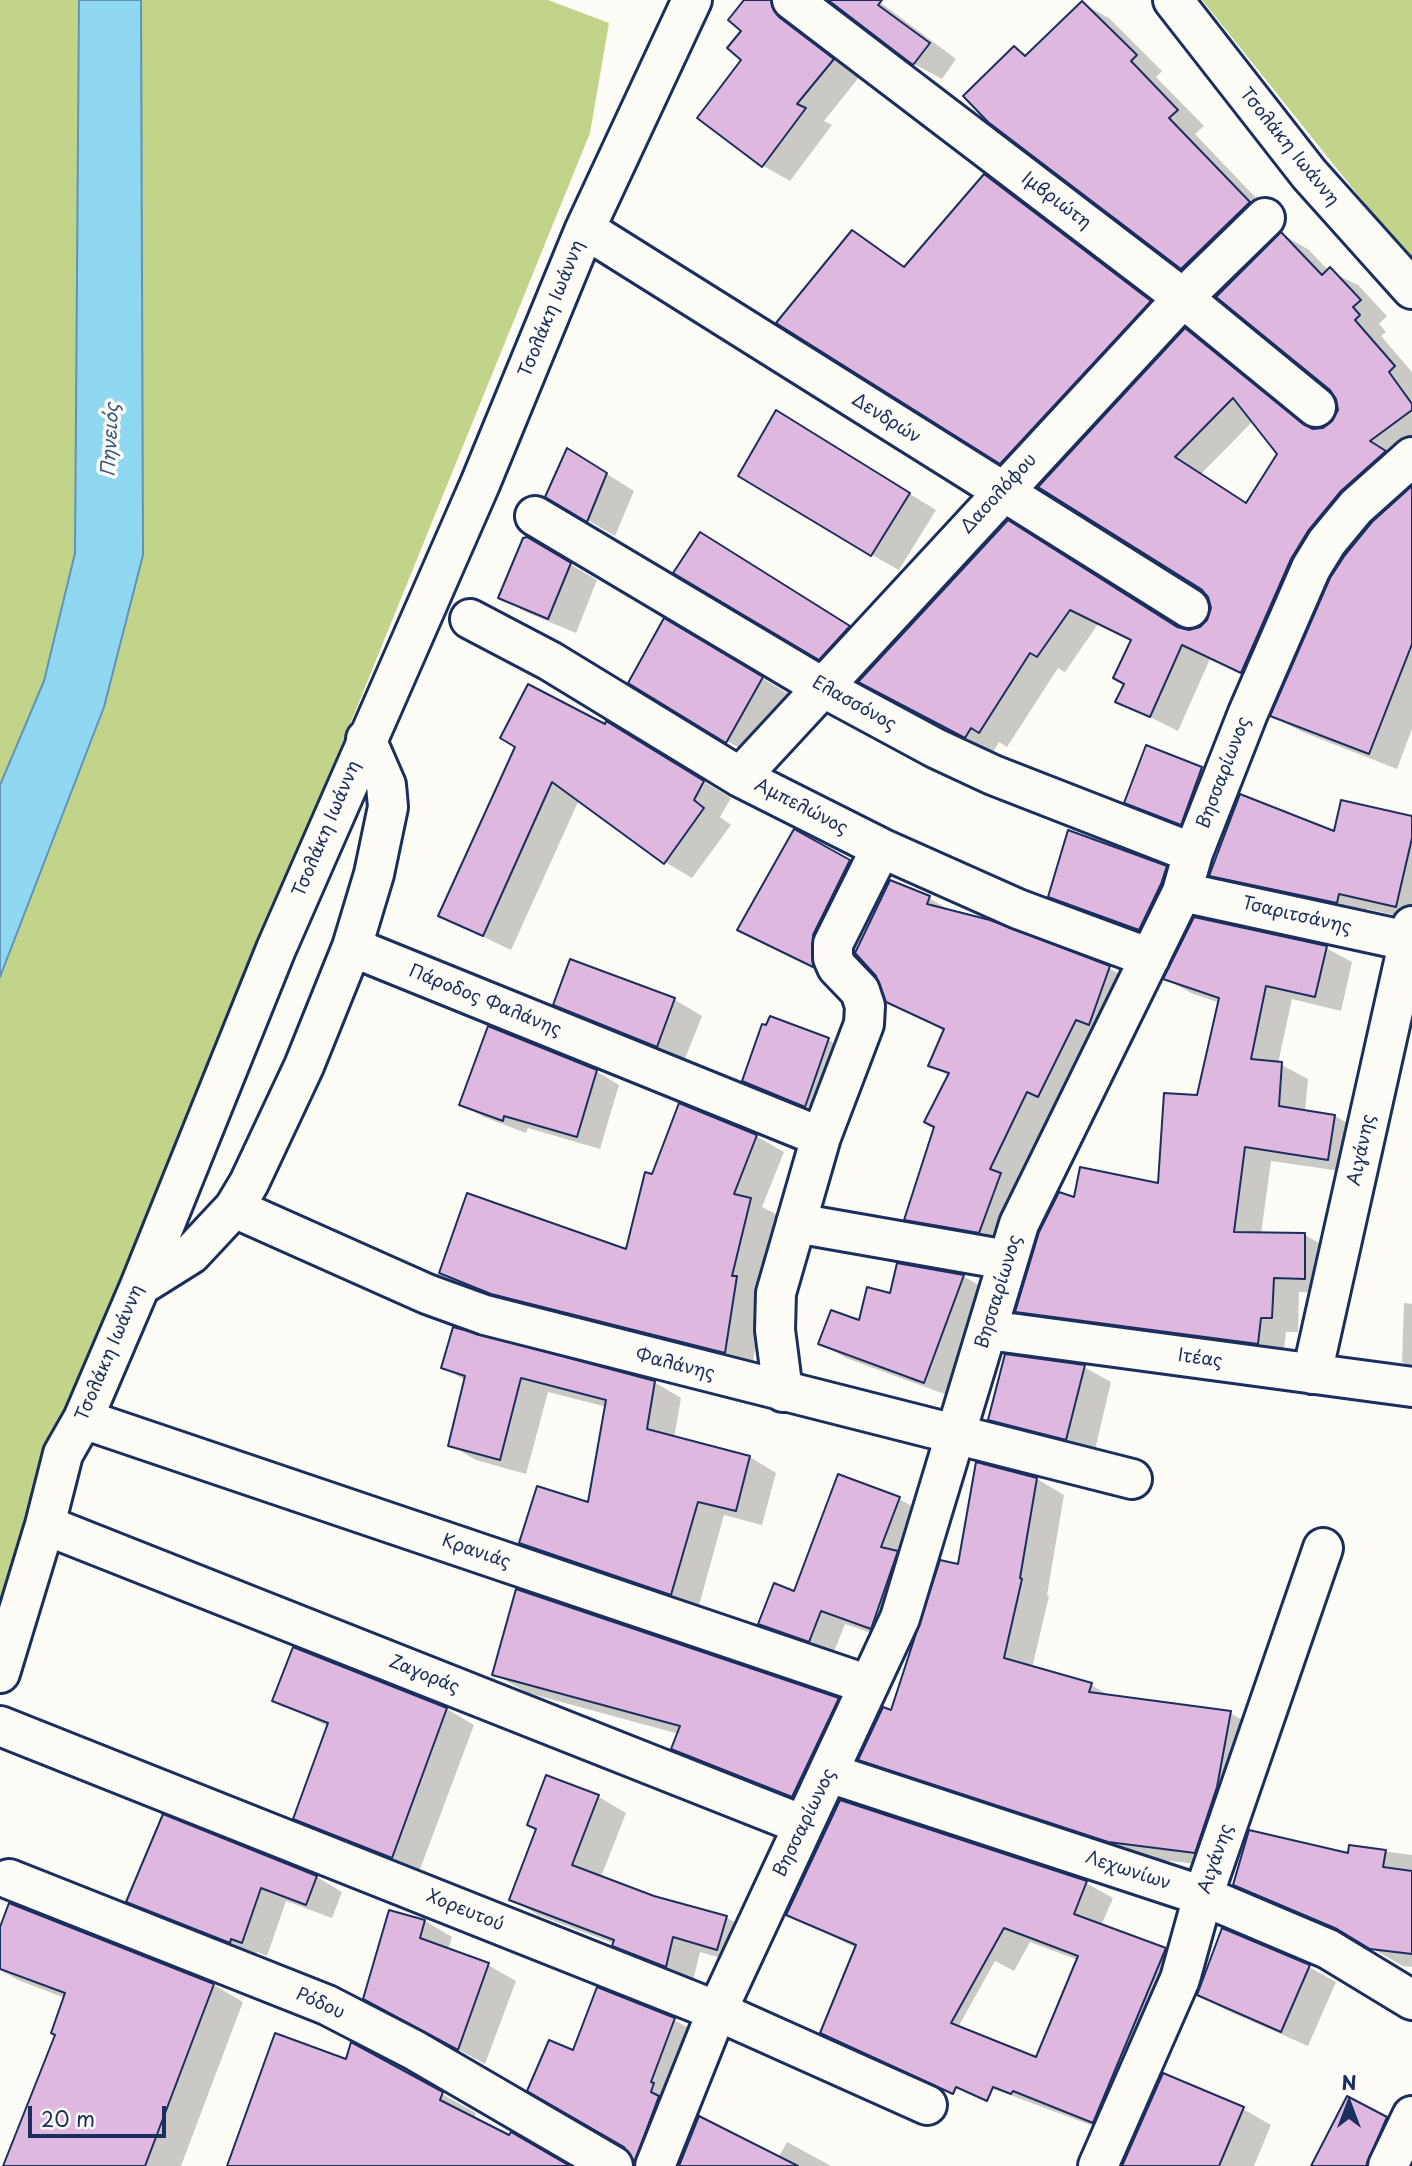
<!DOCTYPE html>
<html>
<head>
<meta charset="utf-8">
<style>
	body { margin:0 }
	#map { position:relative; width:1412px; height:2166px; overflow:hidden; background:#fdfcf7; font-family:"Playpen Sans",sans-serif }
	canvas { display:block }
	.north { position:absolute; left:1314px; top:2068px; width:70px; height:70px; -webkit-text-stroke:5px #fdfcf7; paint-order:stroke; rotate:0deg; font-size:19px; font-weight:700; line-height:28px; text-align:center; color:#1b2f5e }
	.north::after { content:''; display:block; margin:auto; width:24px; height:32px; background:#1b2f5e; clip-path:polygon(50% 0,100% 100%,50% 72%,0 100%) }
	.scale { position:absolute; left:28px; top:2106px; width:138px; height:32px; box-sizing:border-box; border:4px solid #1b2f5e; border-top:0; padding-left:9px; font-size:21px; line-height:24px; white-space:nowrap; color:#1b2f5e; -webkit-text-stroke:5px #fdfcf7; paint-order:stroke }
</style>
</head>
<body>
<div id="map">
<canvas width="1412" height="2166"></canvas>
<div class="north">N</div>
<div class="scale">20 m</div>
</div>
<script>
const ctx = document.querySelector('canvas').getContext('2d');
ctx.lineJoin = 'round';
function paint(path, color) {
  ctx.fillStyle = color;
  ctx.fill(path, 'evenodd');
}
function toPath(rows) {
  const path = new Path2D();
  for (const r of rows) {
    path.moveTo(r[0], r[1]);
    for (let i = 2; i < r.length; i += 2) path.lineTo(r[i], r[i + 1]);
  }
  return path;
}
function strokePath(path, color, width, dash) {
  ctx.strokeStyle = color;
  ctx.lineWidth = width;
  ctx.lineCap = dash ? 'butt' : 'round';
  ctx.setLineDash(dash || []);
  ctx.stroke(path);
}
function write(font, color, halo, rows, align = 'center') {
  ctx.font = font + ' "Playpen Sans",sans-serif';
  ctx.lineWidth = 7;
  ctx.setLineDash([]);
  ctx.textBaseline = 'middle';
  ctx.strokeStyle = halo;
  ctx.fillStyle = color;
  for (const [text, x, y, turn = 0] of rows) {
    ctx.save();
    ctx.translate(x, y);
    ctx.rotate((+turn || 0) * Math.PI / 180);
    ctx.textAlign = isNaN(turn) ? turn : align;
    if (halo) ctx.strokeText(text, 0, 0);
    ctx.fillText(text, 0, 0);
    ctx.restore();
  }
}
const green = toPath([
	[0,0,79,0,75,553,44,681,0,785],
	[141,0,548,0,609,23,590,133,277,904,78,1380,48,1468,0,1639,0,977,104,707,143,555],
	[1202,0,1412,0,1412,259,1386,230]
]);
const water = toPath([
	[79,0,141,0,143,555,104,707,0,977,0,785,44,681,75,553,79,0]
]);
const shadow = toPath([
	[746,0,805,0,799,27,860,76,824,121,832,125,790,181,762,165,744,60],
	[831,0,877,0,956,59,942,79,914,64],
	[1082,3,1109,18,1162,71,1156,77,1204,126,1195,134,1275,218,1209,283,1182,268,1014,48,1028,56],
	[985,176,1015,194,1180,319,1031,480,1001,462,853,233,906,267],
	[1282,234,1309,250,1329,271,1358,285,1387,316,1379,324,1386,332,1381,336,1412,372,1412,468,1337,544,1269,687,1210,659,1178,731,1118,701,1126,683,1132,641,1098,624,1065,672,1058,668,1007,747,999,742,993,752,888,697,1035,538,1181,630,1199,629,1209,620,1213,608,1210,598,1202,588,1040,487,1185,330,1213,346,1316,430,1324,429,1335,421,1339,410,1338,399],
	[1253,421,1279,453,1248,504,1201,474],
	[803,428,936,510,899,570,872,555],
	[594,466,634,491,615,536,547,496],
	[1412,486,1412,729,1397,769,1300,731,1273,716],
	[527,539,597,580,576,633,528,613,501,597],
	[728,550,876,643,847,674,820,658],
	[705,644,802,702,767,764,727,741],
	[634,739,731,798,720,817,731,825,692,878,665,862,579,800,511,950,440,916,517,746],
	[1201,768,1229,784,1208,839,1153,818,1126,802],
	[1412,818,1412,919,1367,909,1365,918,1239,890,1212,875,1336,833],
	[795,831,877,877,840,981,739,930],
	[1166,868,1193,884,1167,945,1078,912,1051,896],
	[890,882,929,898,956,914,1109,968,1136,984,1066,1111,1055,1106,1017,1184,1028,1190,1007,1247,934,1235,906,1219,949,1076,930,1065,945,1031,888,1001],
	[1326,948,1352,962,1341,1011,1292,999,1278,1063,1308,1079,1305,1112,1335,1116,1361,1131,1354,1173,1271,1161,1261,1234,1305,1235,1331,1250,1331,1293,1299,1292,1298,1332,1286,1332,1283,1358,1043,1326,1017,1311,1075,1199,1159,1185,1199,1097,1220,1003,1191,993,1166,979],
	[571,961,675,1000,702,1016,684,1061,582,1020,555,1004],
	[771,1018,829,1040,856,1056,833,1121,771,1096,744,1080],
	[770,1091,814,1109,812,1112,770,1095],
	[596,1071,619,1085,600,1149,528,1128,526,1133,484,1117,461,1104],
	[756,1136,784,1152,762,1207,778,1215,759,1291,764,1294,752,1368,521,1309,468,1288,441,1272,627,1251,653,1176],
	[963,1276,989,1291,950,1396,846,1358,820,1343,860,1323,891,1295],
	[1404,1303,1412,1304,1412,1368,1402,1362],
	[443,1367,654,1382,681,1398,674,1438,750,1457,776,1473,762,1525,724,1515,698,1609,547,1558,521,1543,590,1504,607,1407,548,1392,526,1474,476,1460,450,1445,466,1381],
	[1084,1367,1111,1382,1094,1454,1017,1435,990,1419],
	[1037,1479,1064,1495,1047,1595,1049,1596,1032,1668,1091,1685,1112,1697,1230,1713,1258,1729,1222,1867,1137,1857,888,1775,860,1759,892,1712,960,1566],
	[899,1499,923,1512,895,1641,845,1624,833,1654,784,1637,760,1623],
	[294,1649,447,1709,474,1725,419,1872,323,1834,295,1818,329,1727,274,1700],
	[494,1674,838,1699,872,1719,827,1815,707,1768,673,1748,679,1734,528,1693],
	[547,1778,599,1797,626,1813,601,1877,654,1898,727,1918,754,1933,745,1965,700,1952,693,1981,642,1961,615,1944,538,1915,511,1899,538,1830],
	[841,1802,1086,1883,1113,1898,1101,1926,1165,1950,1191,1965,1120,2136,994,2089,968,2074,1037,2060,1078,1960,1030,1942,1014,1971,995,1961,927,2083,823,2033,856,1948,788,1914],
	[1351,1847,1412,1855,1412,1967,1403,1966,1366,1945,1266,1902,1235,1884,1349,1855],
	[317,1877,342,1892,332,1918,286,1901,267,1956,257,1952,255,1956,154,1916,128,1901],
	[10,1905,214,1985,243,2002,181,2166,4,2166,57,2035,65,1998,18,1980,0,1970,0,1932],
	[425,1921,452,1937,448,1950,488,1965,516,1981,485,2064,393,2014],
	[1309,1967,1336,1982,1308,2046,1226,2010,1199,1995],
	[598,1989,674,2020,702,2035,644,2166,635,2161,625,2146,574,2052],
	[1164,2075,1243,2109,1271,2125,1254,2166,1122,2166],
	[442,2094,476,2113,474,2119,569,2166,339,2166],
	[1347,2098,1412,2133,1399,2166,1313,2166],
	[700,2118,778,2158,787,2142,831,2166,678,2166]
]);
const building = toPath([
	[744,0,771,0,779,17,834,59,797,104,806,108,762,167,697,118,741,60,727,48,741,31,728,20,744,0],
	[828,0,882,0,878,5,930,43,913,65,828,0],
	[1082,1,1137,55,1131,61,1178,110,1169,118,1250,202,1181,269,988,122,963,96,1014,46,1025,56,1082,1],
	[984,174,1151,301,1000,464,776,323,852,230,904,267,984,174],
	[1281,232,1322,275,1330,267,1361,300,1353,307,1360,315,1355,320,1395,366,1389,372,1412,404,1412,410,1370,441,1386,451,1341,491,1308,531,1291,559,1241,673,1182,645,1150,717,1115,702,1124,684,1113,678,1131,640,1070,610,1037,657,1030,653,979,733,971,728,965,738,858,682,1008,520,1177,627,1189,630,1200,627,1207,620,1211,608,1208,597,1201,589,1038,487,1185,328,1303,424,1313,429,1323,428,1332,421,1338,410,1336,399,1330,390,1216,297,1281,232],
	[1233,398,1277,454,1246,503,1175,457,1233,398],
	[776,410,910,493,871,556,738,476,776,410],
	[567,448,607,473,587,522,545,497,567,448],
	[1412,486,1412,644,1369,754,1270,716,1330,578,1345,555,1372,522,1412,486],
	[700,532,850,626,819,660,673,573,700,532],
	[527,537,571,563,548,619,498,598,523,538,527,537],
	[664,618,763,677,726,743,628,683,664,618],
	[528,684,605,724,606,721,704,781,694,800,704,808,664,864,552,782,483,936,438,916,515,747,500,738,528,684],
	[1146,745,1202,767,1181,825,1124,803,1146,745],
	[1240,794,1334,831,1341,800,1412,816,1412,838,1396,907,1339,894,1337,903,1209,876,1240,794],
	[794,829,850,860,813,935,813,967,737,930,794,829],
	[1068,830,1167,866,1161,884,1139,930,1048,897,1068,830],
	[890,880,930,896,927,904,990,920,1110,966,1089,1025,1076,1020,1038,1097,1027,1092,990,1169,1001,1173,979,1233,904,1220,934,1127,924,1122,949,1073,928,1066,944,1029,886,1002,876,976,855,953,890,880],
	[1194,917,1327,946,1315,997,1266,986,1251,1059,1282,1062,1279,1106,1335,1115,1328,1160,1245,1147,1234,1232,1305,1233,1305,1279,1274,1278,1272,1318,1261,1318,1258,1344,1015,1312,1039,1232,1059,1192,1074,1197,1080,1167,1158,1183,1164,1093,1197,1095,1219,998,1163,979,1194,917],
	[570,959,675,998,657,1047,553,1005,570,959],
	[770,1016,829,1038,805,1107,742,1081,762,1024,766,1025,770,1016],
	[488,1026,597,1070,577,1137,504,1116,503,1121,459,1105,488,1026],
	[679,1103,757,1135,734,1194,751,1198,732,1276,737,1276,725,1353,491,1294,439,1273,467,1193,626,1249,645,1172,652,1174,679,1103],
	[897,1263,964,1275,924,1383,818,1344,831,1310,859,1320,867,1287,890,1293,897,1263],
	[453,1327,655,1381,647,1429,750,1456,736,1511,698,1502,671,1595,519,1543,537,1486,588,1502,606,1400,521,1378,500,1460,448,1446,465,1376,441,1368,453,1327],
	[1005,1354,1085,1365,1066,1440,988,1420,1005,1354],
	[976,1462,1037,1478,1020,1578,1022,1579,1004,1658,1092,1683,1089,1692,1231,1711,1217,1787,1195,1853,1108,1842,858,1760,883,1707,891,1710,940,1560,958,1564,976,1462],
	[838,1474,900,1497,881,1547,898,1551,871,1629,821,1611,809,1642,758,1624,774,1583,794,1591,838,1474],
	[516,1589,839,1698,792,1797,671,1749,680,1726,492,1675,516,1589],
	[293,1647,447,1708,392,1858,293,1819,328,1723,272,1701,293,1647],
	[546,1775,599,1795,572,1865,654,1896,727,1916,717,1950,673,1937,666,1967,612,1946,614,1940,509,1900,536,1829,527,1825,546,1775],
	[840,1800,1087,1881,1074,1914,1166,1948,1093,2123,1013,2091,1011,2094,993,2087,987,2101,956,2087,953,2094,820,2033,856,1945,786,1915,840,1800],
	[1004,1928,1078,1956,1036,2057,951,2023,1004,1928],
	[163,1814,317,1876,306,1905,261,1888,242,1943,231,1939,230,1943,126,1902,163,1814],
	[1249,1830,1348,1853,1349,1845,1386,1850,1383,1867,1412,1871,1412,1954,1370,1949,1337,1929,1233,1885,1249,1830],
	[9,1903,214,1984,145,2166,3,2166,55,2035,51,2033,65,1993,0,1969,0,1927,9,1903],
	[389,1910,425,1920,420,1938,489,1963,458,2050,363,1999,389,1910],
	[1222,1928,1310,1965,1281,2032,1197,1995,1222,1928],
	[597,1987,675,2018,651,2082,654,2083,651,2092,659,2096,634,2163,624,2147,527,2091,549,2040,573,2050,597,1987],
	[275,2033,346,2059,351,2042,443,2092,440,2100,509,2135,511,2132,570,2166,227,2166,275,2033],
	[1163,2073,1244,2107,1219,2166,1122,2166,1163,2073],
	[1347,2096,1387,2117,1366,2166,1311,2166,1347,2096],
	[699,2116,798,2166,679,2166,699,2116]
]);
const minor = toPath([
	[792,0,1183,298,1316,407],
	[1173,0,1309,174,1412,289],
	[585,229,1189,608],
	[535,516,822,687,935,748,993,775,1193,853],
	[470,619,550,661,740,777,881,848,1018,909,1150,958],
	[366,739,386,785,388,807,374,874,352,947,821,1137],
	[740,777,1183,298,1265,218],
	[1182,892,1412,942],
	[234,1208,427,1294,485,1315,1132,1479],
	[796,1223,1007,1260],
	[140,1286,191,1254,234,1208,249,1183,304,1066,352,947],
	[988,1330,1412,1387],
	[1312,1374,1412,926],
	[783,1392,775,1330,776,1293,821,1137,864,1024,865,1006,860,991,837,967,833,958,833,944,881,848],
	[83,1419,869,1685],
	[45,1525,803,1825],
	[0,1673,45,1525,63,1454,83,1419,140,1286,276,949,480,484,585,229,692,0],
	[0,1726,717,2011,927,2105],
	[829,1773,1203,1896,1328,1949,1412,2000],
	[9,1879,327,2005,414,2050,613,2166],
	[655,2166,717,2011,900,1618,1019,1224,1182,892,1193,853,1248,713,1311,568,1327,542,1356,507,1412,457],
	[1098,2166,1180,1979,1203,1896,1323,1548],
	[1388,2166,1412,2116]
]);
const streetNames = [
	["Τσολάκη Ιωάννη",1289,147,51],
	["Ιμβριώτη",1056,201,37],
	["Τσολάκη Ιωάννη",552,309,-68],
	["Δενδρών",886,419,32],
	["Δασολόφου",999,494,-47],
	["Ελασσόνος",854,704,29],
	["Βησσαρίωνος",1224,773,-69],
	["Αμπελώνος",801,807,27],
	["Τσολάκη Ιωάννη",327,829,-67],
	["Τσαριτσάνης",1297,916,13],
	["Πάροδος Φαλάνης",485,1001,22],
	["Αιγάνης",1362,1150,-78],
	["Βησσαρίωνος",999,1292,-73],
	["Τσολάκη Ιωάννη",110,1353,-67],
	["Ιτέας",1200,1359,8],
	["Φαλάνης",675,1365,14],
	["Κρανιάς",476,1552,19],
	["Ζαγοράς",424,1675,22],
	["Βησσαρίωνος",805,1823,-64],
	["Αιγάνης",1216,1859,-71],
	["Λεχωνίων",1128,1871,18],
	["Χορευτού",465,1911,22],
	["Ρόδου",320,2004,24]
];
const waterNames = [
	["Πηνειός",111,440,-87]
];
paint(green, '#c2d489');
paint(water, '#90d8f2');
strokePath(water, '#6194b7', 2);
paint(shadow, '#0003');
paint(building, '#dfb8e0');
strokePath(building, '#1b2f5e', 2);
strokePath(minor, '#1b2f5e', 44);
strokePath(minor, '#fdfcf7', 38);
write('18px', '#1b2f5e', '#fdfcf7', streetNames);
write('italic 19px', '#385983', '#fdfcf7', waterNames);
</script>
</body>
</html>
